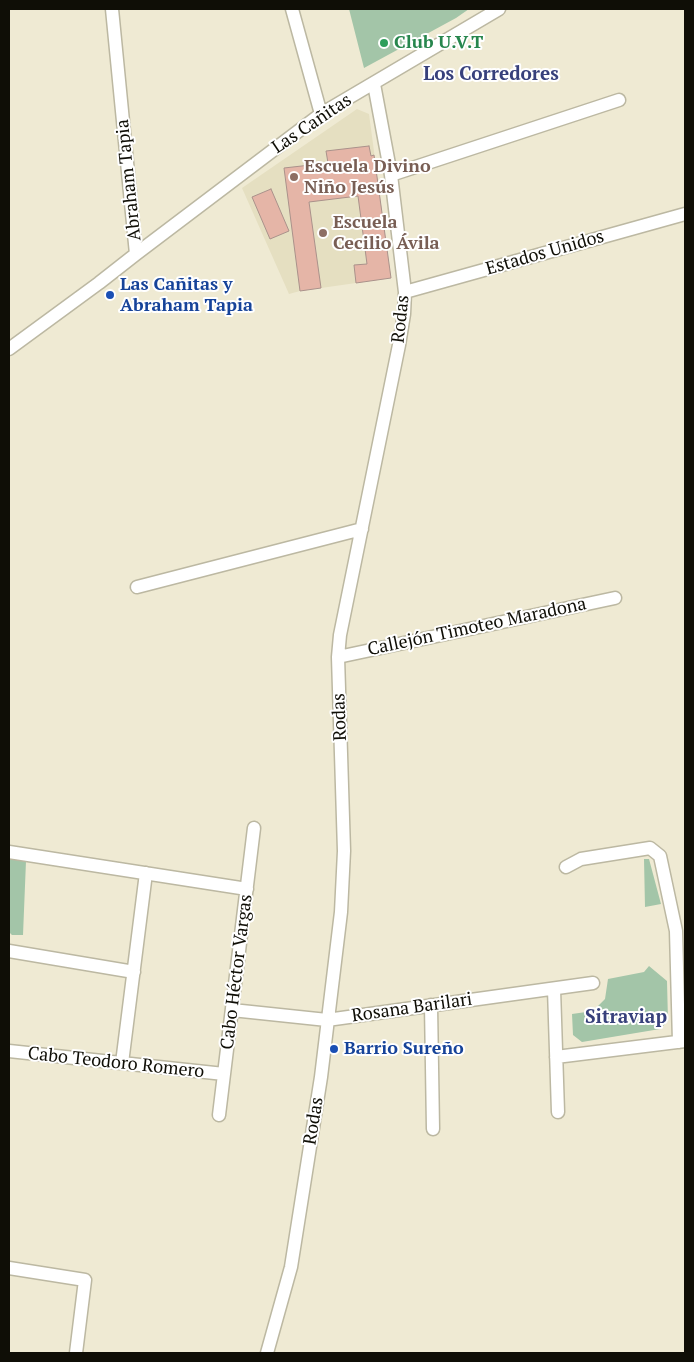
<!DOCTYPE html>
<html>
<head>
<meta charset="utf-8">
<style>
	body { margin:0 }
	#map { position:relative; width:694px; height:1362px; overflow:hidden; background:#efead3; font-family:"PT Serif",serif }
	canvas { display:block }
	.frame { position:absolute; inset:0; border:10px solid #0f0e06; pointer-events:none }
</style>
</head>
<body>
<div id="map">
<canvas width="694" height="1362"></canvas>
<div class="frame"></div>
</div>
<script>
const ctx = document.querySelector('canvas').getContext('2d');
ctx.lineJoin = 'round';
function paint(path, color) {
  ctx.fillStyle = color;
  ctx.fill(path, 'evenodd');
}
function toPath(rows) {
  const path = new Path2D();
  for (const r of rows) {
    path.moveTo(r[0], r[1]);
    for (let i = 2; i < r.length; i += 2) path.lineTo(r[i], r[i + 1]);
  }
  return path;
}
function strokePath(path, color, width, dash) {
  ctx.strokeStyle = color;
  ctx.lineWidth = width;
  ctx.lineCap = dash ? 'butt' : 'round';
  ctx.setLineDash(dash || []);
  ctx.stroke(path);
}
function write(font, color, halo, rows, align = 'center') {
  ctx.font = font + ' "PT Serif",serif';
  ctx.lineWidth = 4;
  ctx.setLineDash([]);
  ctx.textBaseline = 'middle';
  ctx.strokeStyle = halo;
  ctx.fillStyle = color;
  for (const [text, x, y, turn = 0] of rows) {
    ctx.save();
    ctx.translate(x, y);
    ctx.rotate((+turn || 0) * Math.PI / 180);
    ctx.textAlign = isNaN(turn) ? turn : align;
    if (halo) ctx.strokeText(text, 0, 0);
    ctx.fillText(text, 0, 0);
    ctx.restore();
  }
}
const built = toPath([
	[357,109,369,114,391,278,300,291,289,294,242,188]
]);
const green = toPath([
	[349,9,469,9,456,18,364,68],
	[9,859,26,861,23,935,12,935,9,932],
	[649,859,661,904,645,907,644,859],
	[649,966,667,981,668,1021,660,1029,582,1042,573,1035,572,1014,593,1011,605,999,608,979,644,972]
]);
const building = toPath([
	[369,146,371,156,374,155,391,278,356,283,354,265,367,264,358,196,309,202,321,288,300,291,284,168,328,163,326,151,369,146],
	[271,189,289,231,270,239,252,197,271,189]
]);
const minor = toPath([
	[112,9,136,254],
	[292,9,321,114],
	[391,175,619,100],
	[405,292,685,214],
	[9,349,99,283,136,254,321,114,499,9],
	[137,587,362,529],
	[338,657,615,598],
	[9,852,247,889],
	[566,867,581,859,650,848,660,856,676,931,679,1042],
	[9,951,134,972],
	[554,989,558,1112],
	[431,1005,433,1129],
	[232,1010,327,1020,593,983],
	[9,1051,224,1074],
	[556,1057,685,1041],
	[122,1063,146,873],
	[219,1115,254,828],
	[9,1268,85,1280,76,1353],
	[267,1353,291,1267,321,1077,341,912,344,851,338,657,340,635,399,345,404,314,405,292,391,175,374,84]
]);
const markers = [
	[384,43,5,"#2e9e5b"],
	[294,177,5,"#8d6e63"],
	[323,233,5,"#8d6e63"],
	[110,295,5,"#1a4fb4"],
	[334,1049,5,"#1a4fb4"]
];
const leisureNames = [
	["Club U.V.T",394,43]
];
const streetNames = [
	["Las Cañitas",312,124,-34],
	["Abraham Tapia",129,180,-96],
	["Estados Unidos",545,253,-16],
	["Rodas",401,319,-84],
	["Callejón Timoteo Maradona",477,627,-12],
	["Rodas",340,717,-92],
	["Cabo Héctor Vargas",237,972,-83],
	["Rosana Barilari",412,1008,-8],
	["Cabo Teodoro Romero",116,1063,6],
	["Rodas",314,1121,-81]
];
const educationNames = [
	["Escuela Divino",304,167],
	["Niño Jesús",304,188],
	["Escuela",333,223],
	["Cecilio Ávila",333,244]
];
const transitNames = [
	["Las Cañitas y",120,285],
	["Abraham Tapia",120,306],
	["Barrio Sureño",344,1049]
];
const neighbourhoodNames = [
	["Los Corredores",491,75],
	["Sitraviap",626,1018]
];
paint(built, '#e5dfc1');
paint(green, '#a3c5a8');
paint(building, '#e5b5a7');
strokePath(building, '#aa928b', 1);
strokePath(minor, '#bcb8a2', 15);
strokePath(minor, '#fff', 12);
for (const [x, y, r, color] of markers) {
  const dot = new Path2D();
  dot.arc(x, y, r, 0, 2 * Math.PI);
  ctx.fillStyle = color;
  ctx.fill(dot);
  strokePath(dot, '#fff', 2);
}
write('bold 18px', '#27864d', '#fff', leisureNames, 'left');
write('18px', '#0f0e06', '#fff', streetNames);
write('bold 18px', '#785e54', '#fff', educationNames, 'left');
write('bold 18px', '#164399', '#fff', transitNames, 'left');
write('bold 19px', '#37407b', '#fff', neighbourhoodNames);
</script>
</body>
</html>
